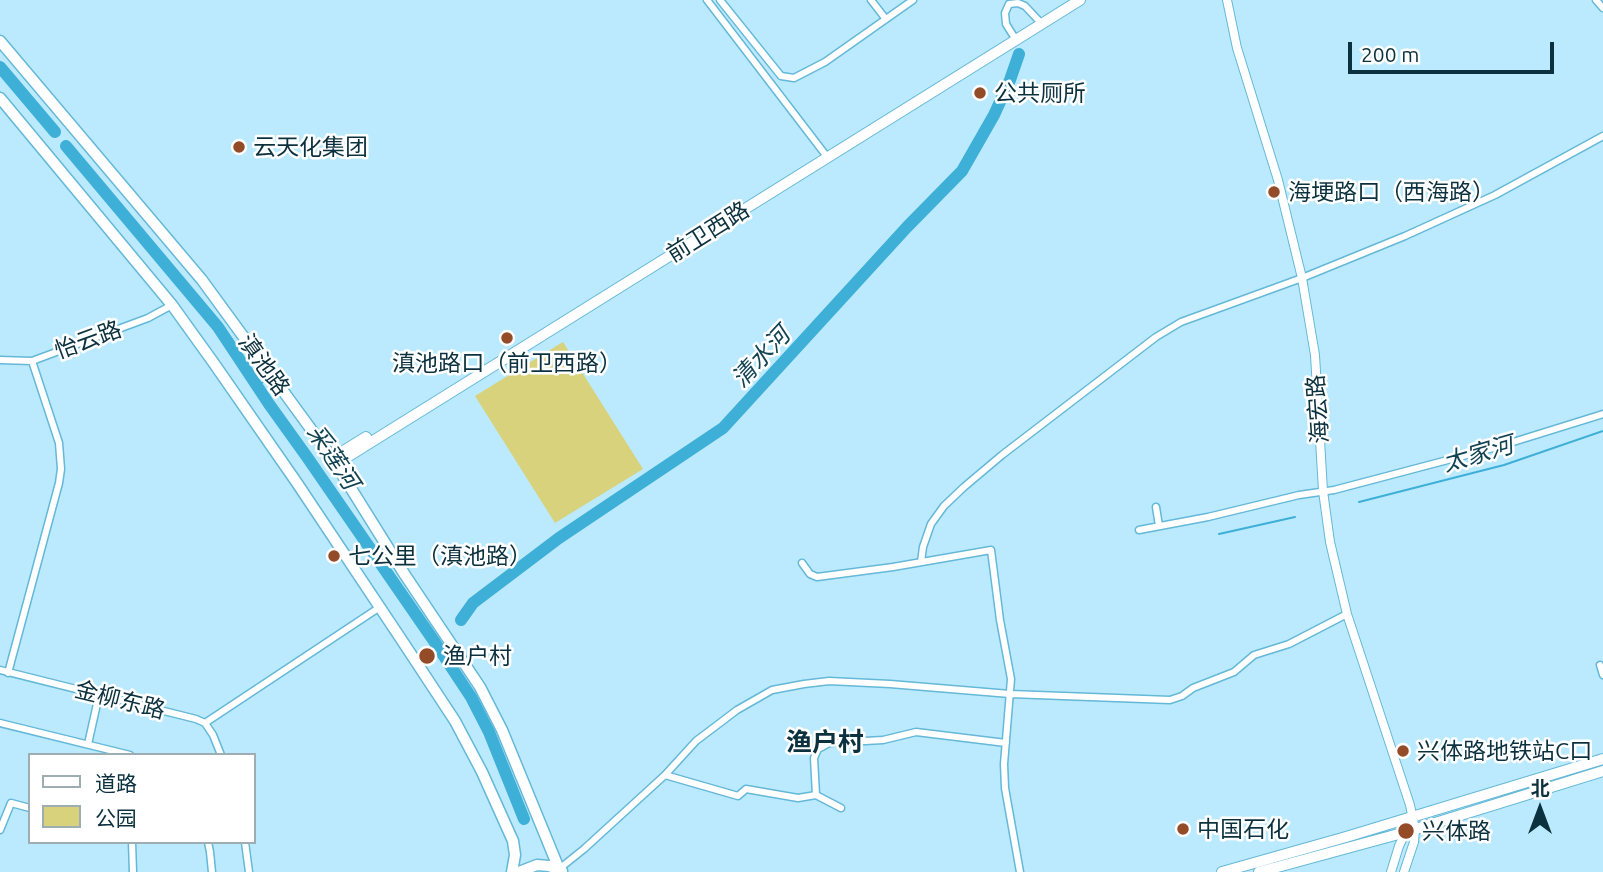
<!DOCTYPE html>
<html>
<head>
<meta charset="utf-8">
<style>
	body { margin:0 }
	#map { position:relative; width:1603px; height:872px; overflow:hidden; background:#bbeafe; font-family:Ubuntu,"Noto Sans SC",sans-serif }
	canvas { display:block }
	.legend { position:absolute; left:28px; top:753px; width:228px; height:91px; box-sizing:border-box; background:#fff; border:2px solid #9eadb2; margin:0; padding:9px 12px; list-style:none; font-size:21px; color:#0c313e }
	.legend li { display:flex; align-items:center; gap:14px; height:35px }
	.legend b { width:35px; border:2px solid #9eadb2 }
	.north { position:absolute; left:1505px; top:774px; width:70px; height:70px; -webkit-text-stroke:5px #fff; paint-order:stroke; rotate:0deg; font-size:19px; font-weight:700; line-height:28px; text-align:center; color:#0c313e }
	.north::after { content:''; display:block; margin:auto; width:24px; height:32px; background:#0c313e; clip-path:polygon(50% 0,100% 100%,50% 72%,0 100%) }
	.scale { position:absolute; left:1348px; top:42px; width:206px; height:32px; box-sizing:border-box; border:4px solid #0c313e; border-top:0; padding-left:9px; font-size:21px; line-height:24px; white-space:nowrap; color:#0c313e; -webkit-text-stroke:5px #fff; paint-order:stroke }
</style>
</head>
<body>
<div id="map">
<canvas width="1603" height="872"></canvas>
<ul class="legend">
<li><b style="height:9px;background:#fff"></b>道路</li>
<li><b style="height:19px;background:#d8d27c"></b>公园</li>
</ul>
<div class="north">北</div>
<div class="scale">200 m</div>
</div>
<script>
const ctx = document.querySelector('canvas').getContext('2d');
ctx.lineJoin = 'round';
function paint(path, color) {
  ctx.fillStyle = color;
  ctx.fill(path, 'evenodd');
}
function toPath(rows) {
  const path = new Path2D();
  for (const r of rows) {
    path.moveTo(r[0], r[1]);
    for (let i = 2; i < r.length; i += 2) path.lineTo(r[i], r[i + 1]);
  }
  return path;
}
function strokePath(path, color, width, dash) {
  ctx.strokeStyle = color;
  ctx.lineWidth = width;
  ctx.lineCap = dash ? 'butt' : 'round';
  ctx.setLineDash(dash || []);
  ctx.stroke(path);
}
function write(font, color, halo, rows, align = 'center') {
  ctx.font = font + ' Ubuntu,"Noto Sans SC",sans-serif';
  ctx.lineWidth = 5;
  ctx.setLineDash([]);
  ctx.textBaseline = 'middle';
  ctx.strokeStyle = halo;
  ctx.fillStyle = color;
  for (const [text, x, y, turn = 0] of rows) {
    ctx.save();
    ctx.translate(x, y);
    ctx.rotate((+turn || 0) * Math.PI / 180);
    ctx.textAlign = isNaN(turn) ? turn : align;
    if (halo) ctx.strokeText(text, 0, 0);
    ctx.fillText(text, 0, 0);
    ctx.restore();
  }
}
const green = toPath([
	[563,342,643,469,555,523,475,396]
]);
const stream = toPath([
	[257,386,268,379],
	[1359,502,1504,465,1603,431],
	[1219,534,1295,517]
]);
const river = toPath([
	[0,67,55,132],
	[66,146,218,327,269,404,307,457,434,641,471,697,489,732,524,819],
	[461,620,473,603,559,538,723,428,907,227,962,171,994,115,1010,80,1019,54]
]);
const minor = toPath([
	[707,0,828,158],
	[720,0,781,76,794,78,825,62,913,0],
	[871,0,885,18],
	[1596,0,1603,8],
	[1016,40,1006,24,1005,13,1009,4,1018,3,1025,6,1041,23],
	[0,360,32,361,148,318,172,305],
	[1156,507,1159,526],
	[1139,530,1208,517,1299,495,1334,490,1497,447,1603,414],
	[921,562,923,547,931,524,944,506,964,487,1002,455,1156,337,1181,322,1302,278,1405,236,1495,195,1603,136],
	[802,563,810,574,817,577,893,567,991,550,1000,620,1011,679,1004,764,1005,788,1020,872],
	[1600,665,1603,675],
	[0,670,196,719,205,723,213,735,221,755],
	[8,673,59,483,61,469,59,443,32,361],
	[0,723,130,755],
	[205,723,380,607],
	[88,744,99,695],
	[665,775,738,796,746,789,798,798,816,795,841,808],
	[816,795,814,758,818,749,829,743,883,740,916,732,1006,743],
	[0,830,11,803,30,808],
	[132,842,133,872],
	[208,842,210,852,212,872],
	[245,842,249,872],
	[559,869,584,849,665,775,696,741,737,710,772,690,804,684,829,681,890,684,1010,694,1170,700,1182,696,1193,688,1234,672,1254,655,1289,644,1347,614]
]);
const tertiary = toPath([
	[1227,0,1237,48,1278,180,1302,278,1315,355,1323,491,1330,542,1347,614,1410,805,1415,829,1414,842,1404,872],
	[1391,872,1399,846,1407,829]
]);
const secondary = toPath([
	[332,458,366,437],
	[336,464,1080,0],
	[1222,872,1346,837,1603,759],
	[1259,872,1406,832,1603,771]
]);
const primary = toPath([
	[0,41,202,280,332,458,405,575,480,687,502,730,559,869],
	[0,98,172,305,213,362,297,483,401,639,455,721,482,772,513,841,515,855,512,872],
	[519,872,537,865,549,866,562,871]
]);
const markers = [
	[980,93,7,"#934b28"],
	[239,147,7,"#934b28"],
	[1274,192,7,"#934b28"],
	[507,338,7,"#934b28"],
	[334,556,7,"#934b28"],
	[427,656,9,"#934b28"],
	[1403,751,7,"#934b28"],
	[1183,829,7,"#934b28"],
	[1406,831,9,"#934b28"]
];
const poiNames = [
	["公共厕所",994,93],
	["云天化集团",253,147],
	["海埂路口（西海路）",1288,192],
	["滇池路口（前卫西路）",507,363,"center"],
	["七公里（滇池路）",348,556],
	["渔户村",443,656],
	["兴体路地铁站C口",1417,751],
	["中国石化",1197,829],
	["兴体路",1422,831]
];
const streetNames = [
	["前卫西路",708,232,-32],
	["怡云路",88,340,-20],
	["滇池路",264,365,54],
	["海宏路",1318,409,-94],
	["金柳东路",120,700,14]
];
const waterNames = [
	["清水河",761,357,-47],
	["太家河",1478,454,-16],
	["采莲河",333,457,56]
];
const quarterNames = [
	["渔户村",825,742]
];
paint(green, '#d8d27c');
strokePath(stream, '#3eafd7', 2);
strokePath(river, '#3eafd7', 12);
strokePath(minor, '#64b8d8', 9);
strokePath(tertiary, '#64b8d8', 10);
strokePath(secondary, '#64b8d8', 12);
strokePath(primary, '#64b8d8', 13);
strokePath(minor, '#fff', 6);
strokePath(tertiary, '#fff', 8);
strokePath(secondary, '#fff', 10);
strokePath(primary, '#fff', 10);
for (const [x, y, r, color] of markers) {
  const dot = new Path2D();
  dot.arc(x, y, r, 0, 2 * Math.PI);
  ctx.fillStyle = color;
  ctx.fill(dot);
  strokePath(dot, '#fff', 2.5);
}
write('23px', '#0c313e', '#fff', poiNames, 'left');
write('23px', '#0c313e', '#fff', streetNames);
write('italic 24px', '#124353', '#fff', waterNames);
write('bold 26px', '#0c313e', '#fff', quarterNames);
</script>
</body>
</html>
